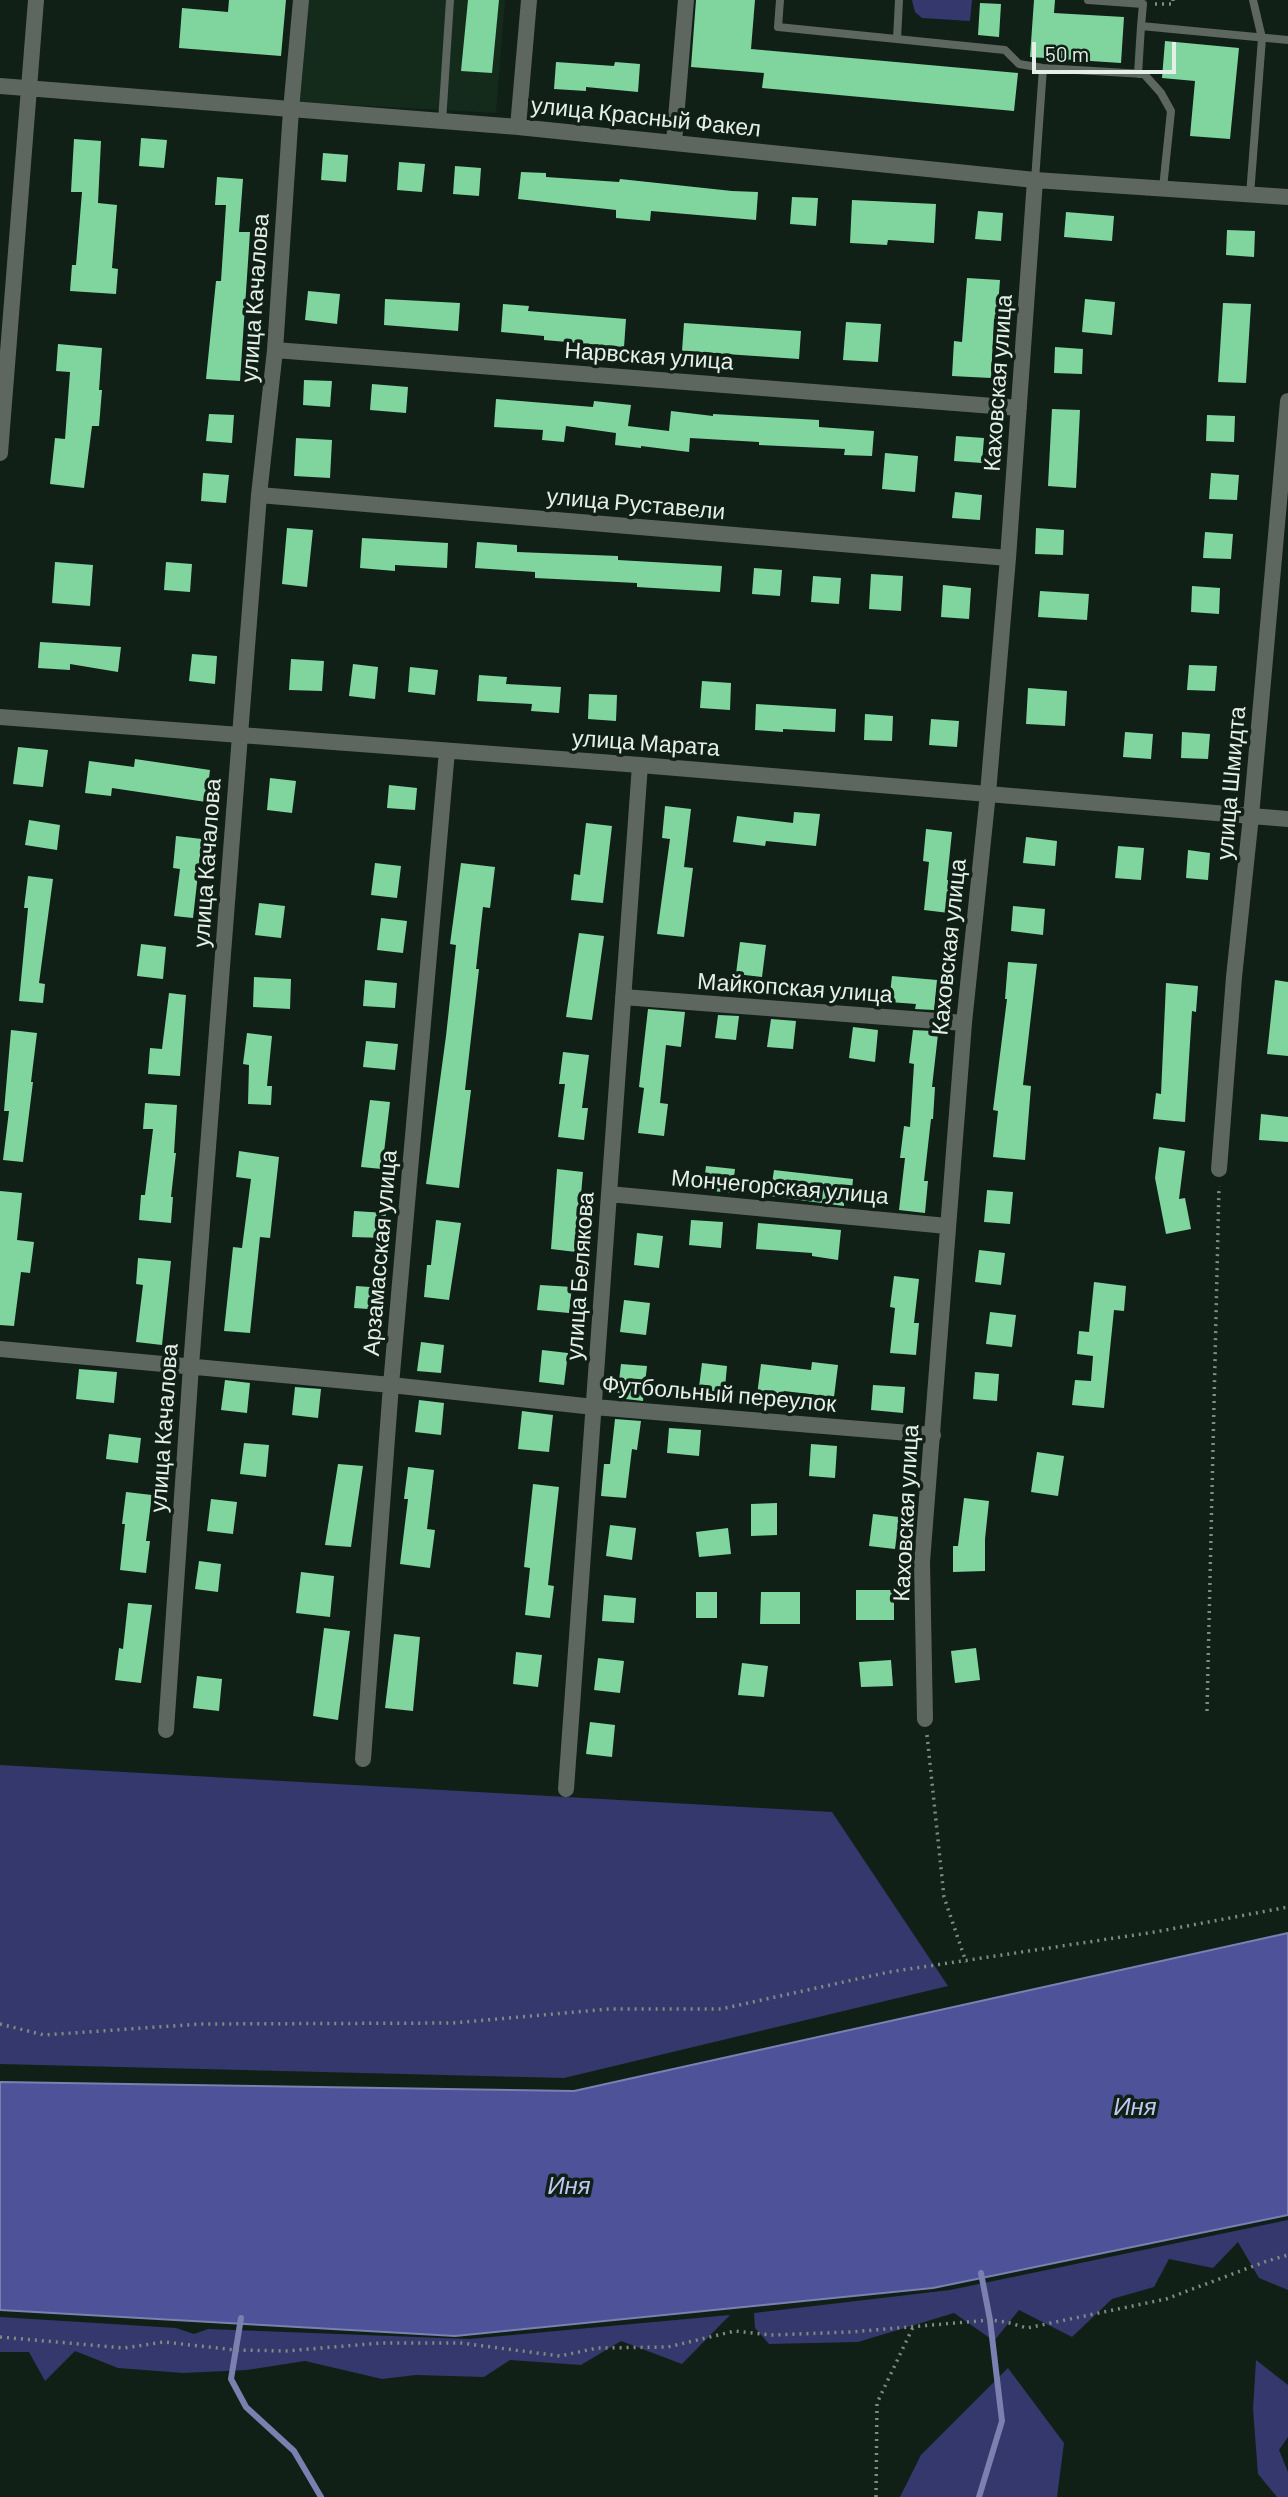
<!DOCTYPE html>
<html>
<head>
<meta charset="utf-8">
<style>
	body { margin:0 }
	#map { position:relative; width:1288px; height:2497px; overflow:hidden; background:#102016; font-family:Barlow,sans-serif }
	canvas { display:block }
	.scale { position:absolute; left:1032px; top:42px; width:144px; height:32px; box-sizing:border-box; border:4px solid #e4efe7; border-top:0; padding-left:9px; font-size:21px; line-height:24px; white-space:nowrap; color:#e4efe7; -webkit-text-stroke:5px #102016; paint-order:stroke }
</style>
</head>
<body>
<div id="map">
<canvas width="1288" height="2497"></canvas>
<div class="scale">50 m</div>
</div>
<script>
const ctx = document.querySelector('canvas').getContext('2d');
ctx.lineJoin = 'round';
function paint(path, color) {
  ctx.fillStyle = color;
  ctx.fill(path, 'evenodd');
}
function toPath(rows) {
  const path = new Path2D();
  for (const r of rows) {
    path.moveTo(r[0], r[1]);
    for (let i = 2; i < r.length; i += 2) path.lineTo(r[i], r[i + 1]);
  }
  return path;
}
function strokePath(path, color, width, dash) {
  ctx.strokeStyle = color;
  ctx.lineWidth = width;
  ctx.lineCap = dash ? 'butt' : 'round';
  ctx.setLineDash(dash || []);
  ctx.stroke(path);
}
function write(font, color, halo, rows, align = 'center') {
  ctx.font = font + ' Barlow,sans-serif';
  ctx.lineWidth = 7;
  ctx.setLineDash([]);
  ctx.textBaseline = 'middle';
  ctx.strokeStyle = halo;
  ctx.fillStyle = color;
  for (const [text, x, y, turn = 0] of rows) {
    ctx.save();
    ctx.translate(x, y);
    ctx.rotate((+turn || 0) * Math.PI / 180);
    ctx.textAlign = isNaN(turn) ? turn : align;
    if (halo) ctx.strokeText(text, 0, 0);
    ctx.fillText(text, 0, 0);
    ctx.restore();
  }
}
const built = toPath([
	[309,0,505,0,496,113,300,102]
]);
const green = toPath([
	[912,0,972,0,970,21,922,18,915,12],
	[0,1765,832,1812,948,1986,564,2078,0,2064],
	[1288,2220,1288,2290,1259,2278,1238,2242,1213,2268,1169,2259,1154,2287,1112,2299,1072,2337,1019,2310,994,2341,954,2313,858,2342,769,2344,755,2328,754,2313,950,2290],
	[730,2315,682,2364,621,2341,581,2365,510,2360,484,2377,416,2375,382,2379,305,2361,247,2370,183,2373,118,2368,75,2351,45,2381,29,2352,0,2352,0,2317,176,2328,194,2334,208,2329,469,2339],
	[1256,2360,1288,2385,1288,2437,1279,2450,1288,2472,1288,2497,1277,2497,1258,2474,1253,2409],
	[1008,2368,1064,2443,1057,2497,900,2497,921,2455]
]);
const water = toPath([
	[1288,1933,1288,2215,933,2288,455,2336,0,2310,0,2082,574,2091,1288,1933]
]);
const stream = toPath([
	[241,2318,231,2379,246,2407,294,2451,321,2497],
	[979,2497,1002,2421,990,2320,981,2273]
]);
const building = toPath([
	[229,0,286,0,281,56,179,48,182,8,228,12],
	[468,0,499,0,492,73,461,71],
	[696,0,755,0,751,49,1018,73,1014,111,762,88,764,73,691,67],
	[1034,0,1055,0,1054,13,1124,17,1121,63,1030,57],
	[980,3,1001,4,999,37,978,35],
	[1165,41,1239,48,1230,139,1190,136,1195,81,1162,78],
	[556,62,614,66,615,62,640,64,638,92,586,87,586,91,554,89],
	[141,138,167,140,164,168,139,166],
	[74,139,101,141,98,203,117,205,112,268,118,269,116,294,70,291,72,265,76,265,82,192,71,192],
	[323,153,348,155,346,182,321,180],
	[399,162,425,164,422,192,397,190],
	[455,166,481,168,479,196,453,194],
	[521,172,546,173,546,177,619,182,620,179,732,191,758,192,756,220,651,211,650,221,616,218,616,210,518,199],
	[217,177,243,179,239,232,250,232,240,381,206,379,216,281,221,281,226,205,215,205],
	[792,197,818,198,816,226,790,224],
	[852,200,936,204,934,243,888,240,887,245,850,243],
	[978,211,1003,213,1001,241,975,239],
	[1066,212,1114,216,1112,241,1064,237],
	[1227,230,1255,231,1254,257,1226,255],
	[967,278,1000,280,997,319,994,319,991,378,952,376,954,341,962,342],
	[308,291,340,294,337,324,305,320],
	[385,299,460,303,458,331,384,325],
	[1085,299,1115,302,1112,335,1082,332],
	[1223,303,1251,304,1246,383,1218,382],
	[503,304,529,306,528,311,626,319,624,347,544,340,544,336,501,332],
	[846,322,881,324,878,362,843,360],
	[684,323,801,331,799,359,682,351],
	[58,344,102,348,99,390,102,390,99,426,92,426,84,488,50,484,55,438,65,439,70,372,56,371],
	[1055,347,1083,349,1082,374,1054,373],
	[304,380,332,381,330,407,303,405],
	[372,384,408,387,406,413,370,410],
	[496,399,593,407,594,401,631,405,628,426,669,431,671,411,713,416,713,414,819,420,819,427,874,431,872,456,844,455,845,449,759,445,759,442,690,438,689,452,641,446,641,448,615,445,616,433,566,426,564,442,542,440,543,430,494,427],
	[1052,409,1080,410,1076,488,1048,486],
	[209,414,234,415,232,443,206,441],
	[1207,415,1235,416,1234,442,1206,441],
	[956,436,984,438,982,463,954,461],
	[296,438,332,440,330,478,294,476],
	[885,453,918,456,915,492,882,489],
	[203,473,229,475,226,503,201,501],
	[1211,473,1239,475,1237,500,1209,499],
	[955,492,982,495,980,520,952,518],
	[287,528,313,530,307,587,282,584],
	[1036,528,1064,530,1063,555,1035,554],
	[1205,532,1233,534,1231,559,1203,558],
	[362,538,448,543,447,568,395,565,395,571,360,568],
	[477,542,517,545,517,552,618,556,618,560,722,566,720,592,637,587,637,583,535,578,535,572,475,568],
	[55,562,93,565,90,606,52,603],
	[166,562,192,564,190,592,164,590],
	[754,568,782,570,780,596,752,594],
	[871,574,903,576,901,611,869,609],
	[813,576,841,578,839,604,811,602],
	[943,585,971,588,969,619,941,617],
	[1192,586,1220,588,1219,614,1191,612],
	[1040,591,1089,594,1087,620,1038,617],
	[40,642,121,647,118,672,70,664,70,670,38,668],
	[192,654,217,656,215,684,189,681],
	[291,659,324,661,322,691,289,690],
	[353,664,378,667,375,699,349,696],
	[1189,665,1217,666,1215,691,1187,690],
	[410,667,438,670,435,695,408,692],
	[479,675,507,677,506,684,561,687,559,713,531,711,532,704,477,701],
	[702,681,731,683,730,710,700,708],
	[1028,688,1067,691,1065,726,1026,724],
	[589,694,617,695,616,721,588,719],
	[756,704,836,709,835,732,783,729,783,732,755,730],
	[865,714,893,716,892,741,864,740],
	[931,719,959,721,957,747,929,745],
	[1125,732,1153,734,1151,759,1123,757],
	[1182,732,1210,734,1208,759,1181,758],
	[18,747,48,750,43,787,13,784],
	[135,759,210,770,206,802,112,788,111,796,85,793,89,761,134,767],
	[270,778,296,781,292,813,267,810],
	[389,785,417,788,415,810,387,808],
	[665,806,691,809,684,867,693,868,684,937,657,934,670,839,662,838],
	[794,812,820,814,816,846,766,841,765,846,733,842,737,816,793,823],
	[29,820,60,825,57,850,25,845],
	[586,823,612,826,603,903,571,900,574,874,580,875],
	[926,829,952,832,947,880,953,881,949,913,924,910,929,862,923,861],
	[176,836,202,839,193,918,174,916,180,869,173,868],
	[1026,837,1057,841,1055,866,1023,863],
	[1118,846,1144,848,1141,880,1115,878],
	[1188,850,1210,853,1208,880,1186,878],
	[375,863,401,866,397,898,371,895],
	[461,863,495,867,490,908,483,907,476,969,479,969,465,1090,471,1090,459,1188,426,1184,446,1036,456,945,450,944],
	[28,876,53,879,39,983,45,984,43,1003,19,1001,28,908,24,908],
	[259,903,285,906,281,938,255,935],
	[1013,906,1045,909,1043,935,1011,931],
	[381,918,407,921,403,953,377,950],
	[579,933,604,936,592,1020,566,1017],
	[740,942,766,945,762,977,736,974],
	[141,944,166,947,163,979,137,976],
	[1008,962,1037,964,1023,1085,1031,1086,1025,1160,993,1157,998,1111,993,1110,1007,999,1005,999],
	[892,976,937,980,934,1010,915,1009,916,1004,889,1002],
	[254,977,291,979,290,1009,253,1007],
	[365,980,397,983,395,1008,363,1006],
	[1275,980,1288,982,1288,1056,1267,1054],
	[1166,983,1198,986,1196,1012,1192,1011,1185,1122,1153,1119,1156,1093,1161,1094],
	[169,993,186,995,180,1076,148,1074,150,1048,162,1049],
	[648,1009,685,1012,681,1047,666,1045,660,1103,668,1104,664,1136,638,1133,644,1088,639,1087],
	[718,1015,739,1016,736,1040,715,1038],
	[771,1019,796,1021,793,1049,767,1047],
	[853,1027,878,1030,875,1062,849,1058],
	[11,1030,37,1033,31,1082,33,1082,23,1162,3,1160,9,1111,4,1111],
	[913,1030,932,1031,932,1033,938,1034,932,1087,935,1087,933,1119,931,1119,924,1181,928,1181,925,1213,899,1210,905,1158,900,1158,904,1126,910,1127,914,1064,909,1063],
	[247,1033,272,1036,267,1086,272,1086,271,1105,248,1104,249,1065,243,1064],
	[366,1041,398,1044,395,1070,363,1067],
	[563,1052,589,1055,582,1108,588,1108,584,1140,558,1137,565,1084,559,1084],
	[370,1100,390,1102,382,1169,361,1167],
	[145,1103,177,1105,174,1153,176,1153,171,1197,173,1197,171,1223,139,1220,141,1195,145,1195,153,1129,143,1129],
	[1261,1114,1288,1117,1288,1142,1259,1140],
	[1159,1147,1185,1151,1179,1199,1185,1198,1191,1229,1166,1234,1155,1178],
	[239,1151,279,1157,270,1238,260,1237,250,1333,224,1331,233,1247,242,1248,251,1179,236,1177],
	[706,1166,735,1169,732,1193,703,1190],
	[557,1169,583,1172,576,1252,551,1249],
	[774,1170,853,1179,851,1202,844,1202,844,1206,770,1196],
	[987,1190,1013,1192,1010,1224,984,1222],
	[0,1191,22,1193,17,1240,34,1242,30,1273,21,1272,14,1326,0,1325],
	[354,1211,386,1213,384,1238,352,1237],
	[436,1220,461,1223,449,1300,424,1297,427,1265,431,1265],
	[691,1220,723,1222,721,1248,689,1245],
	[758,1223,841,1230,838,1260,812,1256,812,1253,756,1249],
	[637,1233,663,1236,659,1268,634,1265],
	[979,1250,1005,1253,1001,1285,975,1282],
	[138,1258,171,1261,162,1345,136,1342,143,1285,136,1284],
	[894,1276,919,1279,914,1323,919,1323,916,1355,890,1353,895,1308,890,1307],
	[1094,1282,1126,1286,1124,1311,1114,1310,1104,1408,1072,1405,1075,1380,1091,1381,1093,1356,1077,1354,1079,1331,1089,1332],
	[540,1285,572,1287,569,1313,537,1310],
	[356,1286,384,1288,382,1310,354,1308],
	[624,1300,650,1303,646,1335,620,1332],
	[990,1312,1016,1315,1012,1347,986,1344],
	[421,1342,444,1345,441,1373,417,1371],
	[542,1350,568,1353,564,1385,539,1382],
	[812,1362,838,1365,834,1397,784,1391,783,1399,757,1395,761,1364,811,1370],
	[702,1363,727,1366,724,1398,698,1395],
	[621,1364,647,1366,643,1401,617,1398],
	[79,1369,117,1372,114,1403,76,1399],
	[975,1372,999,1374,997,1401,973,1399],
	[225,1380,250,1383,247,1413,221,1410],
	[873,1385,905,1387,903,1413,871,1410],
	[295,1387,321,1389,318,1418,292,1415],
	[419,1400,444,1403,441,1435,415,1432],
	[522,1411,553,1415,549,1452,518,1449],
	[615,1419,641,1421,637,1450,632,1449,626,1498,601,1496,604,1464,610,1464],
	[669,1428,701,1430,699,1456,667,1453],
	[109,1434,141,1438,138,1463,106,1459],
	[244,1443,269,1445,266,1477,240,1474],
	[811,1444,837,1446,835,1478,809,1476],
	[1037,1452,1064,1456,1058,1496,1031,1492],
	[338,1464,363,1466,351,1547,325,1545],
	[408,1467,434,1470,427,1529,435,1530,430,1568,400,1564,408,1499,404,1499],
	[533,1484,559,1487,548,1585,554,1586,550,1618,525,1615,530,1568,524,1567],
	[126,1492,152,1495,146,1541,150,1541,146,1573,120,1570,125,1524,122,1524],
	[964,1498,989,1501,985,1539,985,1571,953,1572,953,1546,958,1546],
	[211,1499,237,1502,233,1534,207,1531],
	[777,1503,777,1535,751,1536,751,1504],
	[873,1514,899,1517,895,1549,869,1546],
	[610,1525,636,1528,632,1560,606,1556],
	[728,1528,731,1554,699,1557,696,1532],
	[199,1561,221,1564,218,1592,195,1589],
	[301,1572,334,1576,330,1617,296,1613],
	[856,1590,894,1590,894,1620,856,1620],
	[696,1592,717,1592,717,1618,696,1618],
	[761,1592,800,1592,800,1624,760,1624],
	[604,1595,636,1598,634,1623,602,1621],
	[128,1603,152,1605,141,1683,115,1680,119,1648,123,1649],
	[324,1628,350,1631,338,1720,313,1716],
	[394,1634,420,1637,413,1711,385,1708],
	[976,1648,980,1680,955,1683,951,1651],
	[516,1652,542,1655,538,1687,513,1684],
	[598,1658,624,1661,620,1693,594,1690],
	[891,1660,893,1686,861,1687,859,1662],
	[742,1663,768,1666,764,1697,738,1695],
	[197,1676,222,1679,219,1711,193,1708],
	[590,1722,615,1725,612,1757,586,1754]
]);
const path = toPath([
	[1155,4,1173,4,1173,0],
	[1207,1711,1219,1186],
	[927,1735,944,1897,966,1962],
	[0,2024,44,2035,200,2024,453,2023,609,2009,721,2009,889,1972,1155,1932,1288,1907],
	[0,2337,124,2348,164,2342,235,2350,286,2351,381,2343,461,2343,560,2356,597,2348,668,2347,735,2331,771,2335,851,2332,990,2320,1006,2322,1027,2328,1166,2299,1267,2261,1288,2255],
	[876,2497,877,2403,913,2327]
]);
const service = toPath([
	[780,0,778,27,1005,50,1019,64,1043,68,1144,74,1161,93,1171,111,1163,188],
	[1088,0,1143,4,1141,26,1288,40],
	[897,39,899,0],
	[1138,74,1141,26],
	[442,122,450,0],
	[1035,180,1043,68],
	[1250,195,1262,38,1253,0]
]);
const minor = toPath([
	[0,86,518,127,1035,180,1288,197],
	[518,127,529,0],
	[674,142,686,0],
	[275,350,1019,408],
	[0,453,36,0],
	[259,495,1008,558],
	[0,717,640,765,1288,819],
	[623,997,964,1023],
	[1219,1169,1234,977,1251,816,1288,401],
	[609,1194,947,1226],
	[0,1349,391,1385,594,1407,933,1435],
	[925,1719,922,1562,964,1023,988,793,1008,558,1035,180],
	[166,1730,191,1366,240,735,259,495,275,350,291,110,301,0],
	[363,1759,391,1385,447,751],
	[566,1789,640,765]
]);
const streetNames = [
	["улица Красный Факел",646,117,6],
	["улица Качалова",255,298,-86],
	["Нарвская улица",649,356,4],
	["Каховская улица",998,383,-86],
	["улица Руставели",636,504,5],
	["улица Марата",646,743,4],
	["улица Шмидта",1231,783,-85],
	["улица Качалова",207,863,-86],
	["Каховская улица",949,947,-84],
	["Майкопская улица",795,988,4],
	["Мончегорская улица",780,1187,5],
	["Арзамасская улица",380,1253,-85],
	["улица Белякова",580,1276,-86],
	["Футбольный переулок",719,1394,5],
	["улица Качалова",164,1428,-86],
	["Каховская улица",906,1513,-87]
];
const waterNames = [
	["Иня",1135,2107],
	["Иня",569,2186]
];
paint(built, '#142b1c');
paint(green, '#34386c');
paint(water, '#4d5299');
strokePath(water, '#7a81b0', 2);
strokePath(stream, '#7a81b0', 6);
paint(building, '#80d59f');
strokePath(path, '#7e8c83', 3.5, [2, 5]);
strokePath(service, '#5e6660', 8);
strokePath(minor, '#5e6660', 16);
write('23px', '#e4efe7', '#102016', streetNames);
write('italic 24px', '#c1c7f0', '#102016', waterNames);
</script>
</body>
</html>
